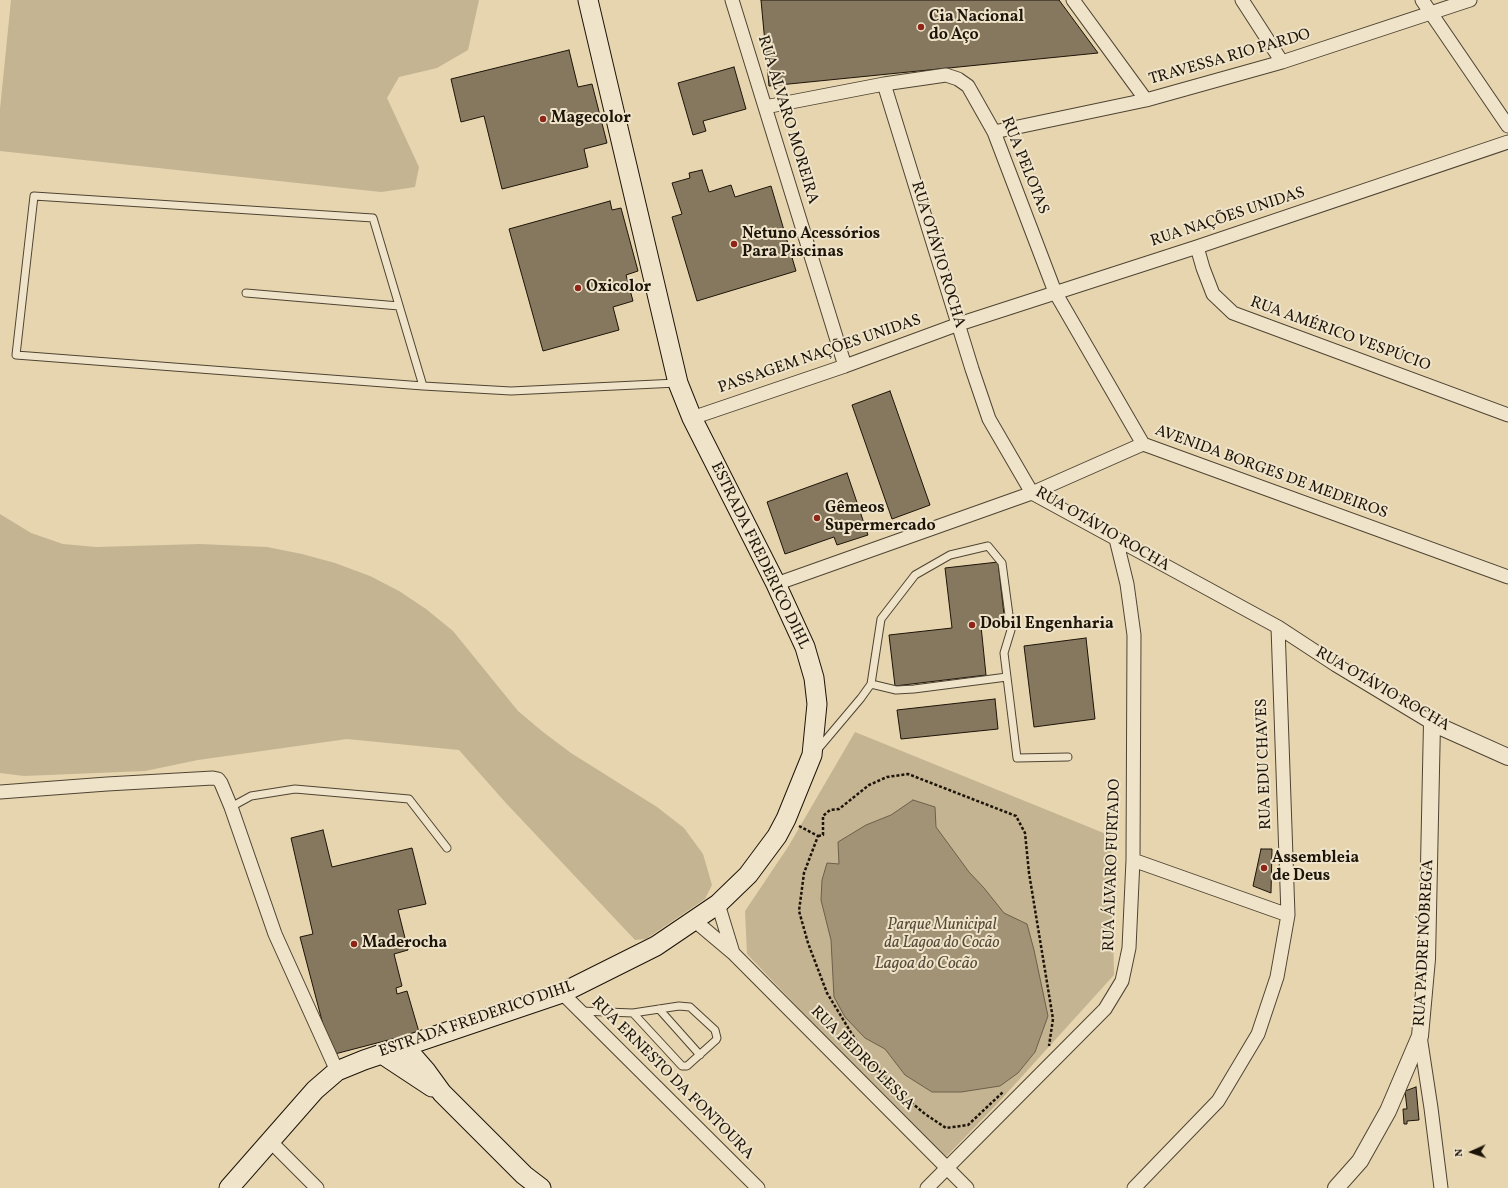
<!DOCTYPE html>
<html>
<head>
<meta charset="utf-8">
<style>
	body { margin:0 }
	#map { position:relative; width:1508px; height:1188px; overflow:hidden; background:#e6d5ae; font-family:Vollkorn,serif }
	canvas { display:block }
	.north { position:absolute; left:1452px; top:1132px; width:40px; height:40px; -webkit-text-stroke:3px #efe4ca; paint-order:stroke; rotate:267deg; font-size:11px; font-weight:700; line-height:16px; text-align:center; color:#1d1409 }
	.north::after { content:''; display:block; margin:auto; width:14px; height:18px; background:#1d1409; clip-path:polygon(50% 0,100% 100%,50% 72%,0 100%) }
</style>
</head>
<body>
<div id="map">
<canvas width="1508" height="1188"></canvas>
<div class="north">N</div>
</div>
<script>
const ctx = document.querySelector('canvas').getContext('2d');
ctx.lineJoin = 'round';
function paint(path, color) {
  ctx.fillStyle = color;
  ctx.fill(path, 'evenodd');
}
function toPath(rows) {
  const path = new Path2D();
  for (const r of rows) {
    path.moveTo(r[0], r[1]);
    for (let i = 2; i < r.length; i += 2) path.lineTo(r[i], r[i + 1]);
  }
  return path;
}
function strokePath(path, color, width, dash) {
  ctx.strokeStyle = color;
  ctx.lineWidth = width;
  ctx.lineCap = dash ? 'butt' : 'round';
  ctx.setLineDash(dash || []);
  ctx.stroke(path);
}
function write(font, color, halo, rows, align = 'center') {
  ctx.font = font + ' Vollkorn,serif';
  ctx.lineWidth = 4;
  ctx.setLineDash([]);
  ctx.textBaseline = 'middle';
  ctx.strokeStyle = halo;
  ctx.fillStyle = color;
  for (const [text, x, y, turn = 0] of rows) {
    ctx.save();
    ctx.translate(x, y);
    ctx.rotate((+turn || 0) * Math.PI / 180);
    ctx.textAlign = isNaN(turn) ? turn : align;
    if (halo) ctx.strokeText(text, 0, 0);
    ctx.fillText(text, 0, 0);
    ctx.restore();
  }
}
const green = toPath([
	[11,0,479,0,468,50,437,68,399,77,387,98,419,167,415,187,381,192,0,151,0,109],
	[0,514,31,533,63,544,96,547,200,544,267,547,302,554,335,563,370,576,399,591,426,609,453,631,518,711,543,732,571,753,657,807,684,828,703,854,712,885,705,899,646,939,635,940,505,802,459,750,347,739,198,760,145,771,24,776,0,773],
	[855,732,1111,836,1114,975,997,1104,943,1160,747,954,745,911,788,847]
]);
const water = toPath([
	[913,800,935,807,936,827,969,872,984,888,1004,913,1027,924,1034,950,1048,1016,1035,1052,1018,1073,1000,1086,961,1092,932,1092,905,1075,885,1049,865,1038,845,1017,834,997,831,940,821,900,822,880,827,863,839,864,838,842,866,825,891,815,913,800]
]);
const building = toPath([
	[761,0,1059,0,1098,53,769,86,761,0],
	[569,50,578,87,592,84,607,143,584,149,588,167,502,189,484,116,461,122,451,79,569,50],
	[734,67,746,109,703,121,706,131,693,135,678,83,734,67],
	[702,170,709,192,731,185,735,197,771,186,796,271,697,301,672,217,682,214,672,183,690,178,689,173,702,170],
	[610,201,612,210,621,208,638,271,626,275,633,301,613,307,619,330,543,351,509,229,610,201],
	[890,391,930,505,892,519,852,405,890,391],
	[847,473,868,535,837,545,834,537,785,554,767,502,847,473],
	[998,562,1005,623,981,626,986,675,895,686,889,635,952,628,945,568,998,562],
	[1086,638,1095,719,1034,727,1024,646,1086,638],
	[995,699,998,729,901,739,897,710,995,699],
	[323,830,332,867,412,848,426,904,398,910,408,950,394,954,402,986,396,988,397,994,407,991,419,1032,331,1055,300,937,313,934,291,838,323,830],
	[1261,849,1272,849,1271,893,1253,886,1261,849],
	[1416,1087,1419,1120,1407,1121,1407,1124,1404,1124,1403,1109,1407,1109,1405,1091,1416,1087]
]);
const path = toPath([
	[799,826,818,836,804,873,799,911,808,943,827,993,861,1049,894,1088,925,1114,946,1128,968,1125,1003,1092],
	[818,836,823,835,823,816,830,810,839,809,869,785,887,777,908,774,1016,816,1025,833,1029,873,1053,1019,1049,1046]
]);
const service = toPath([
	[246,293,399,306],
	[423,386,373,218,34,196,16,355,423,386,511,391,677,383],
	[871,684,896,690,914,689,1007,677],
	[818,749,861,698,871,684,881,619,915,575,950,555,988,546,1002,563,1011,630,1004,653,1017,758,1068,757],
	[231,807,251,796,295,789,409,799,447,848],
	[659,1009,700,1055],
	[580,1011,633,1013,682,1066,687,1066,716,1040,717,1038,715,1030,690,1007,679,1006,633,1013]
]);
const minor = toPath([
	[732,0,845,366],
	[1073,0,1146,100],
	[1242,0,1282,62],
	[1422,0,1508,126],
	[884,84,972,369,989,419,1032,493,1278,627,1336,665,1432,723],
	[765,107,884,84,946,75,958,79,968,86,994,132,1055,292,1143,444],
	[994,132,1146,100,1282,62,1470,0],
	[1197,247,1203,268,1213,294,1233,313,1508,415],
	[692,418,845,366,959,324,1197,247,1508,142],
	[776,584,1032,493,1143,444,1508,577],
	[0,792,107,784,213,778,218,779,221,783,231,807,275,934,337,1071],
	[1133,860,1288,915],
	[718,904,733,953],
	[695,921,733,953,967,1188],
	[562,993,758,1188],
	[1420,1036,1431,1108,1441,1188],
	[270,1141,317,1188],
	[927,1188,1105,1009,1122,981,1129,948,1133,860,1134,635,1127,584,1116,539],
	[1134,1188,1218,1101,1258,1034,1277,977,1288,915,1278,627]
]);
const tertiary = toPath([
	[1336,1188,1360,1161,1388,1111,1420,1036,1427,959,1432,723,1508,757]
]);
const secondary = toPath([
	[405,1047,426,1071,442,1093,524,1175,541,1188],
	[382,1054,432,1087],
	[229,1188,315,1090,337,1071,364,1060,562,993,656,946,718,904,748,875,777,836,786,819,812,755,817,704,814,678,805,647,776,584,692,418,678,383,588,0]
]);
const markers = [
	[921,27,4,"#8f2418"],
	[543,119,4,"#8f2418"],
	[734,244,4,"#8f2418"],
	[578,288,4,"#8f2418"],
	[817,518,4,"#8f2418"],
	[972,625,4,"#8f2418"],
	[1264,868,4,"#8f2418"],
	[354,944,4,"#8f2418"]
];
const poiNames = [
	["Cia Nacional",929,18],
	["do Aço",929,36],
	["Magecolor",551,119],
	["Netuno Acessórios",742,235],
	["Para Piscinas",742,253],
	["Oxicolor",586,288],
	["Gêmeos",825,509],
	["Supermercado",825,527],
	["Dobil Engenharia",980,625],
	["Assembleia",1272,859],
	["de Deus",1272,877],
	["Maderocha",362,944]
];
const streetNames = [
	["TRAVESSA RIO PARDO",1230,58,-16],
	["RUA ÁLVARO MOREIRA",787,120,73],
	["RUA PELOTAS",1024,166,68],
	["RUA NAÇÕES UNIDAS",1228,218,-18],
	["RUA OTÁVIO ROCHA",937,255,73],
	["RUA AMÉRICO VESPÚCIO",1340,335,20],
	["PASSAGEM NAÇÕES UNIDAS",820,355,-19],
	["AVENIDA BORGES DE MEDEIROS",1271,473,20],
	["RUA OTÁVIO ROCHA",1102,530,30],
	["ESTRADA FREDERICO DIHL",759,556,64],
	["RUA OTÁVIO ROCHA",1382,690,30],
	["RUA EDU CHAVES",1265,764,-92],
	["RUA ÁLVARO FURTADO",1113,865,-88],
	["RUA PADRE NÓBREGA",1425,943,-87],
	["ESTRADA FREDERICO DIHL",477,1020,-19],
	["RUA PEDRO LESSA",862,1059,45],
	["RUA ERNESTO DA FONTOURA",672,1079,45]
];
const parkNames = [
	["Parque Municipal",942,926],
	["da Lagoa do Cocão",942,944]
];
const waterNames = [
	["Lagoa do Cocão",926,965]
];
paint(green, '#c4b492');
paint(water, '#a29376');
strokePath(water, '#6d604a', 1);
paint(building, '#86785f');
strokePath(building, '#1d1409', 1);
strokePath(service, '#4f4432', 9);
strokePath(minor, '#4f4432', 15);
strokePath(tertiary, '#4f4432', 18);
strokePath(secondary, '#1d1409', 21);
strokePath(path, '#1d1409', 2.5, [3, 2]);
strokePath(service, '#efe4ca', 7);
strokePath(minor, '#efe4ca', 13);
strokePath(tertiary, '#efe4ca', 16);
strokePath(secondary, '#efe4ca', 19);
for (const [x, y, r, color] of markers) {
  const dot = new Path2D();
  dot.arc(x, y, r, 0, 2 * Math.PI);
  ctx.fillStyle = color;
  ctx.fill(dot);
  strokePath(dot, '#efe4ca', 1.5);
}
write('bold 16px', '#1d1409', '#efe4ca', poiNames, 'left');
write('16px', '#1d1409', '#efe4ca', streetNames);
write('italic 16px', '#574c39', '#efe4ca', parkNames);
write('italic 17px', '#594d3a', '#efe4ca', waterNames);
</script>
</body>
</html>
